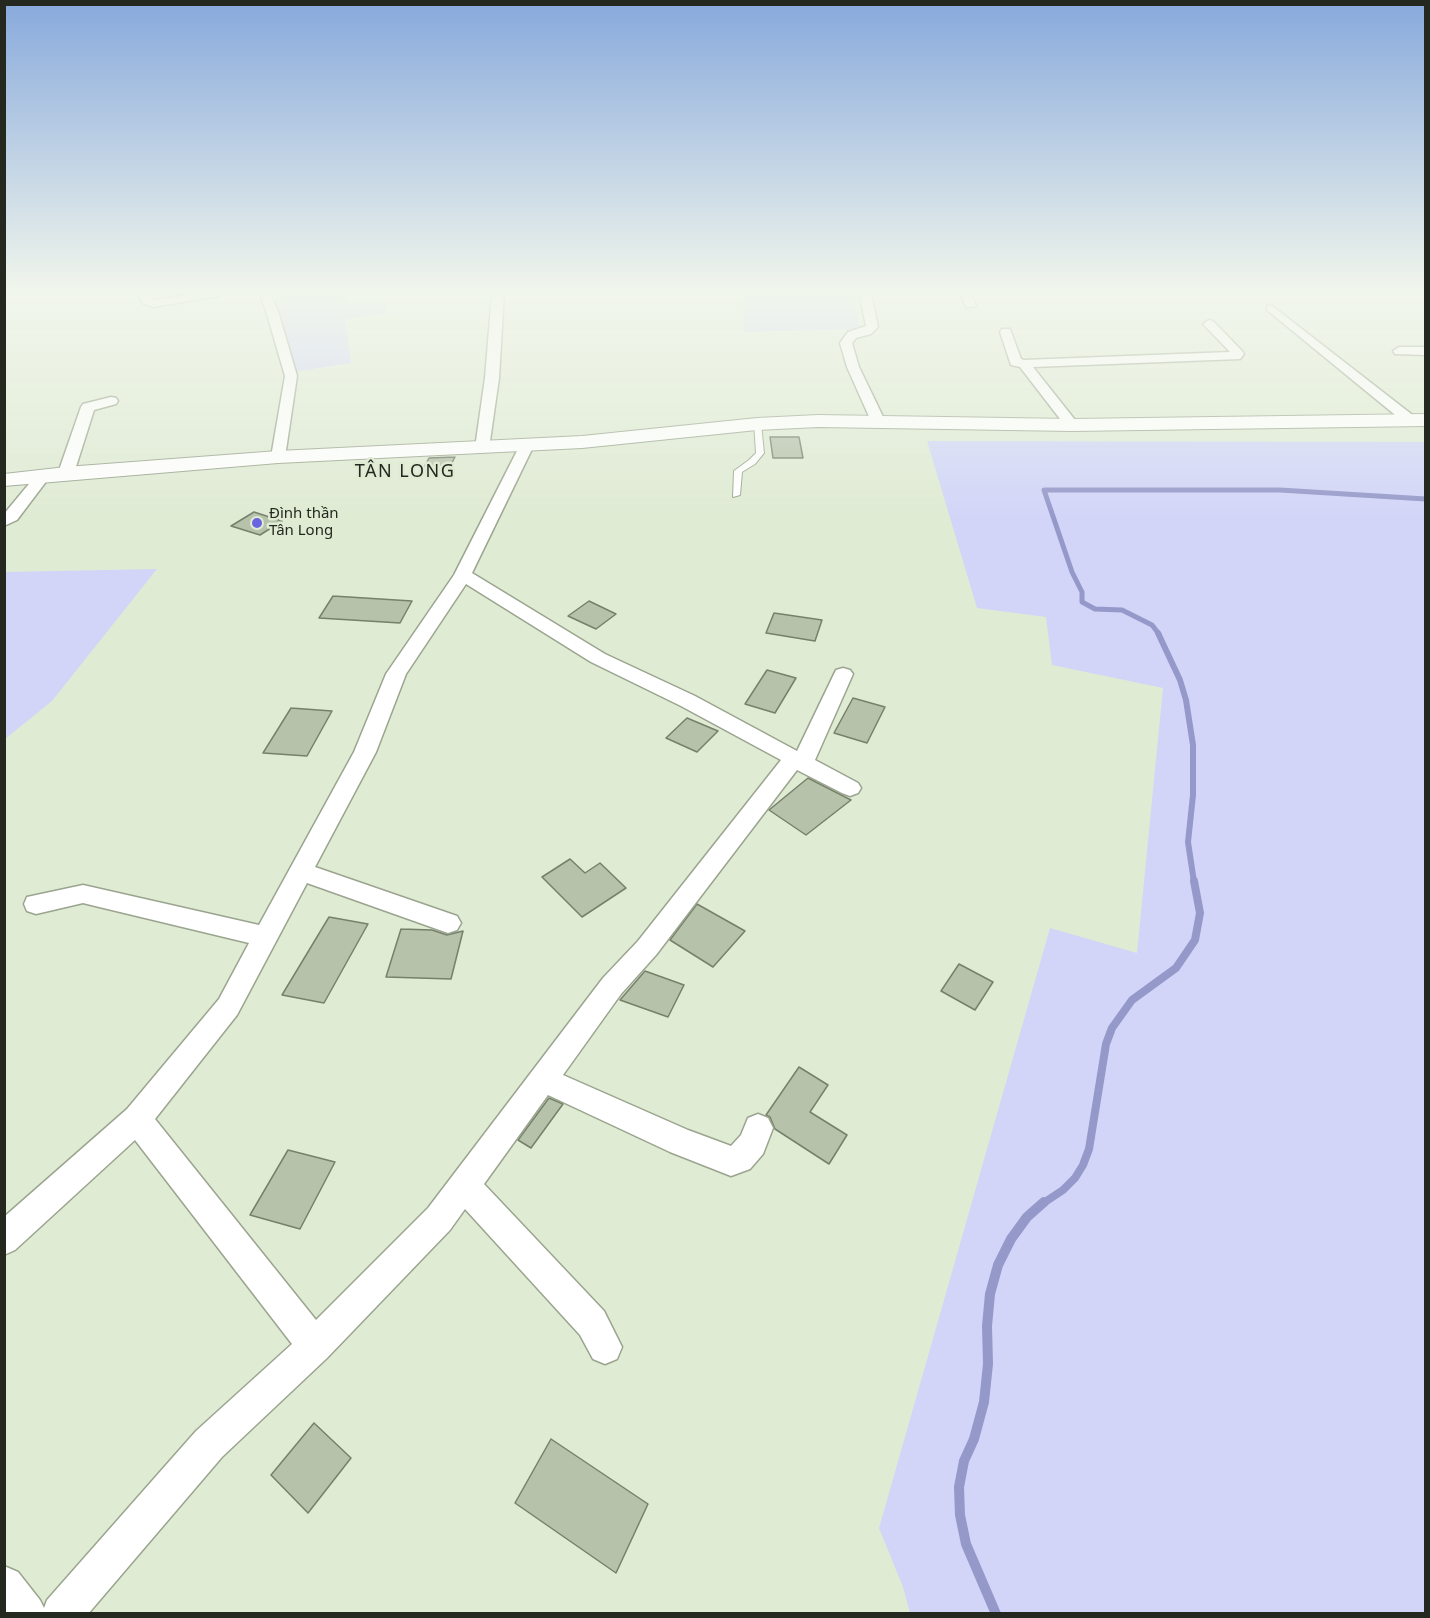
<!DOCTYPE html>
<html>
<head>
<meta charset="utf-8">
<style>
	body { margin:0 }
	#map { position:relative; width:1430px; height:1618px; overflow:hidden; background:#e0ebd4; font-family:"Noto Sans",sans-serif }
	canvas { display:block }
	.frame { position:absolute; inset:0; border:6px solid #24281f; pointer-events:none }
</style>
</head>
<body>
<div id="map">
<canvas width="1430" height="1618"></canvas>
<div class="frame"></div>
</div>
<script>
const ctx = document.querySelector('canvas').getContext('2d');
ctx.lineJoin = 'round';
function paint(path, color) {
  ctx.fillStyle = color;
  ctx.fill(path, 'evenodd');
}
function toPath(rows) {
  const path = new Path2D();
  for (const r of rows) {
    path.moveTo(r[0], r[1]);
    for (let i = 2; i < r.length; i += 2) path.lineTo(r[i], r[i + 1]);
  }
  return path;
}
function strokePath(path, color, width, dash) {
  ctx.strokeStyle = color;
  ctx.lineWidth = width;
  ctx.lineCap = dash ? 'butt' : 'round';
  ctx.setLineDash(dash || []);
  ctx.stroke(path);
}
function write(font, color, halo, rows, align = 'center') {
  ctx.font = font + ' "Noto Sans",sans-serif';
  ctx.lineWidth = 5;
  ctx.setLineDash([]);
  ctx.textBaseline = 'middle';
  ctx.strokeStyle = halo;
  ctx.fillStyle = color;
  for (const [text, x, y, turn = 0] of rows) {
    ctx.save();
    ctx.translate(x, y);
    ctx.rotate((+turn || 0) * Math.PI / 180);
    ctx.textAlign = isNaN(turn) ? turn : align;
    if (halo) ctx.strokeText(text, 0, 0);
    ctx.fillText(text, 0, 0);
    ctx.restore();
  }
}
const green = toPath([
	[295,293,346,293,350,304,384,302,388,313,345,319,351,363,294,372,268,299],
	[743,293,855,293,859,329,744,332],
	[927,441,1425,442,1425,1613,910,1613,903,1587,879,1528,1050,928,1137,953,1163,688,1052,665,1046,617,977,608],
	[157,569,52,701,5,739,5,572]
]);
const streamFar3 = toPath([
	[1159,634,1152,625,1122,610,1095,609,1082,602,1082,592,1072,572,1044,490,1280,490,1426,499]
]);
const streamFar2 = toPath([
	[1158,633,1180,680,1186,700,1193,745,1193,795,1188,842,1194,882]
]);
const streamFar1 = toPath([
	[1042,1204,1063,1190,1075,1178,1083,1165,1089,1149,1106,1044,1112,1028,1132,1000,1176,968,1195,940,1200,913,1194,881]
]);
const stream = toPath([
	[996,1614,966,1544,960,1515,959,1487,964,1461,974,1439,984,1402,988,1364,987,1326,990,1294,998,1265,1011,1239,1027,1217,1044,1202]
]);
const building = toPath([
	[770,437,799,437,803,458,773,458,770,437],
	[455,457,447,472,422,471,429,458,455,457],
	[254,512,282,521,260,535,231,526,254,512],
	[333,596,412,601,400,623,319,618,333,596],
	[589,601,616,614,596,629,568,616,589,601],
	[774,613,822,620,815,641,766,633,774,613],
	[767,670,796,678,775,713,745,704,767,670],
	[853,698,885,707,867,743,834,733,853,698],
	[291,708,332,711,307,756,263,753,291,708],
	[687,718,718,731,697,752,666,738,687,718],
	[808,778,851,800,806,835,769,810,808,778],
	[570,859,585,873,600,863,626,888,582,917,542,877,570,859],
	[697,904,745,931,713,967,670,940,697,904],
	[329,917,368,924,324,1003,282,995,329,917],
	[401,929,432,930,447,935,463,931,451,979,386,977,401,929],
	[959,964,993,982,975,1010,941,991,959,964],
	[645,971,684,985,668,1017,620,1000,645,971],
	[799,1067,828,1085,810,1112,847,1135,829,1164,775,1129,770,1117,766,1115,799,1067],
	[549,1098,563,1104,531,1148,518,1140,549,1098],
	[288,1150,335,1162,300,1229,250,1215,288,1150],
	[314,1423,351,1458,308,1513,271,1475,314,1423],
	[551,1439,648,1504,616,1573,515,1503,551,1439]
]);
const lane = toPath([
	[754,422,761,424,764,453,755,464,742,472,740,495,733,497,734,471,749,460,756,453,754,422]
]);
const street = toPath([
	[137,293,147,293,154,300,200,293,225,293,219,296,153,307,142,303,137,293],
	[259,293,270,293,278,311,297,376,285,457,278,461,271,457,285,376,266,311,259,293],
	[492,293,504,293,499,378,489,448,482,452,475,448,485,378,492,293],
	[859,293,871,293,878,327,871,334,856,338,852,343,859,367,885,421,878,425,871,421,847,367,840,343,848,332,866,326,859,293],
	[960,293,970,293,976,305,974,307,966,307,960,293],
	[1271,305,1415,417,1417,420,1415,423,1405,423,1267,310,1267,306,1271,305],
	[1209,320,1213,321,1242,351,1244,354,1240,359,1033,367,1079,425,1072,429,1067,428,1020,367,1011,365,1000,332,1002,329,1010,329,1021,359,1024,360,1230,352,1203,324,1209,320],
	[1399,347,1426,347,1426,355,1395,354,1393,351,1399,347],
	[111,397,116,398,118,401,116,404,94,410,74,473,66,478,61,476,58,473,81,407,83,404,111,397],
	[527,441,534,445,472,573,605,654,695,696,797,751,836,670,843,668,850,670,853,674,815,760,858,783,861,788,858,793,850,796,842,793,797,770,656,955,621,994,563,1075,688,1130,731,1146,741,1135,748,1118,758,1114,768,1118,773,1128,763,1154,750,1169,731,1176,670,1152,548,1095,484,1184,604,1311,622,1347,617,1359,605,1364,593,1359,580,1335,465,1209,450,1230,327,1358,222,1457,88,1614,4,1614,4,1566,18,1572,40,1600,44,1608,47,1600,196,1431,292,1344,135,1140,15,1250,4,1255,4,1217,127,1109,219,999,249,943,91,905,83,903,36,914,27,911,24,904,27,897,83,885,259,925,354,752,386,674,454,575,520,445,527,441],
	[466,584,591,662,681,706,781,760,638,941,603,978,428,1208,316,1320,155,1119,237,1015,307,883,448,933,457,930,461,923,457,916,315,867,376,752,406,674,466,584],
	[43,471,51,476,48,479,17,520,4,526,4,514,38,473,43,471]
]);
const secondary = toPath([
	[1426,414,1426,426,1072,431,818,427,757,430,582,448,278,463,4,486,4,474,66,467,278,451,582,436,757,418,818,415,1072,419,1426,414]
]);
const markers = [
	[257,523,6,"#6965de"]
];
const farPoinames = [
	["Đình thần",269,514],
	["Tân Long",269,531]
];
const farQuarternames = [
	["TÂN LONG",405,472]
];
paint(green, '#d2d5f8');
strokePath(streamFar3, '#9599ca', 5);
strokePath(streamFar2, '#9599ca', 6);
strokePath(streamFar1, '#9599ca', 8);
strokePath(stream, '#9599ca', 10);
paint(building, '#b7c2ab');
strokePath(building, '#76806b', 1.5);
strokePath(lane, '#9aa48e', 2);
strokePath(street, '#9aa48e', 3);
strokePath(secondary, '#9aa48e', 2);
paint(lane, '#fff');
paint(street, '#fff');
paint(secondary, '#fff');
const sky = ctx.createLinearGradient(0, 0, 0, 519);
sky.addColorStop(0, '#87a9dc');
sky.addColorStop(0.56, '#f1f6ec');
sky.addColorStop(1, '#f1f6ec00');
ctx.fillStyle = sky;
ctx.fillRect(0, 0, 1430, 519);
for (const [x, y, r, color] of markers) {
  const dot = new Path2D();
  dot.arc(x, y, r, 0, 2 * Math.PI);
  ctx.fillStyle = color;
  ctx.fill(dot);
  strokePath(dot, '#e0ebd4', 2);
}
write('15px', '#24281f', '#e0ebd4', farPoinames, 'left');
ctx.letterSpacing = '1.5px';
write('18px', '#24281f', '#e0ebd4', farQuarternames);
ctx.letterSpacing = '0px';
</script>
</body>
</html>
